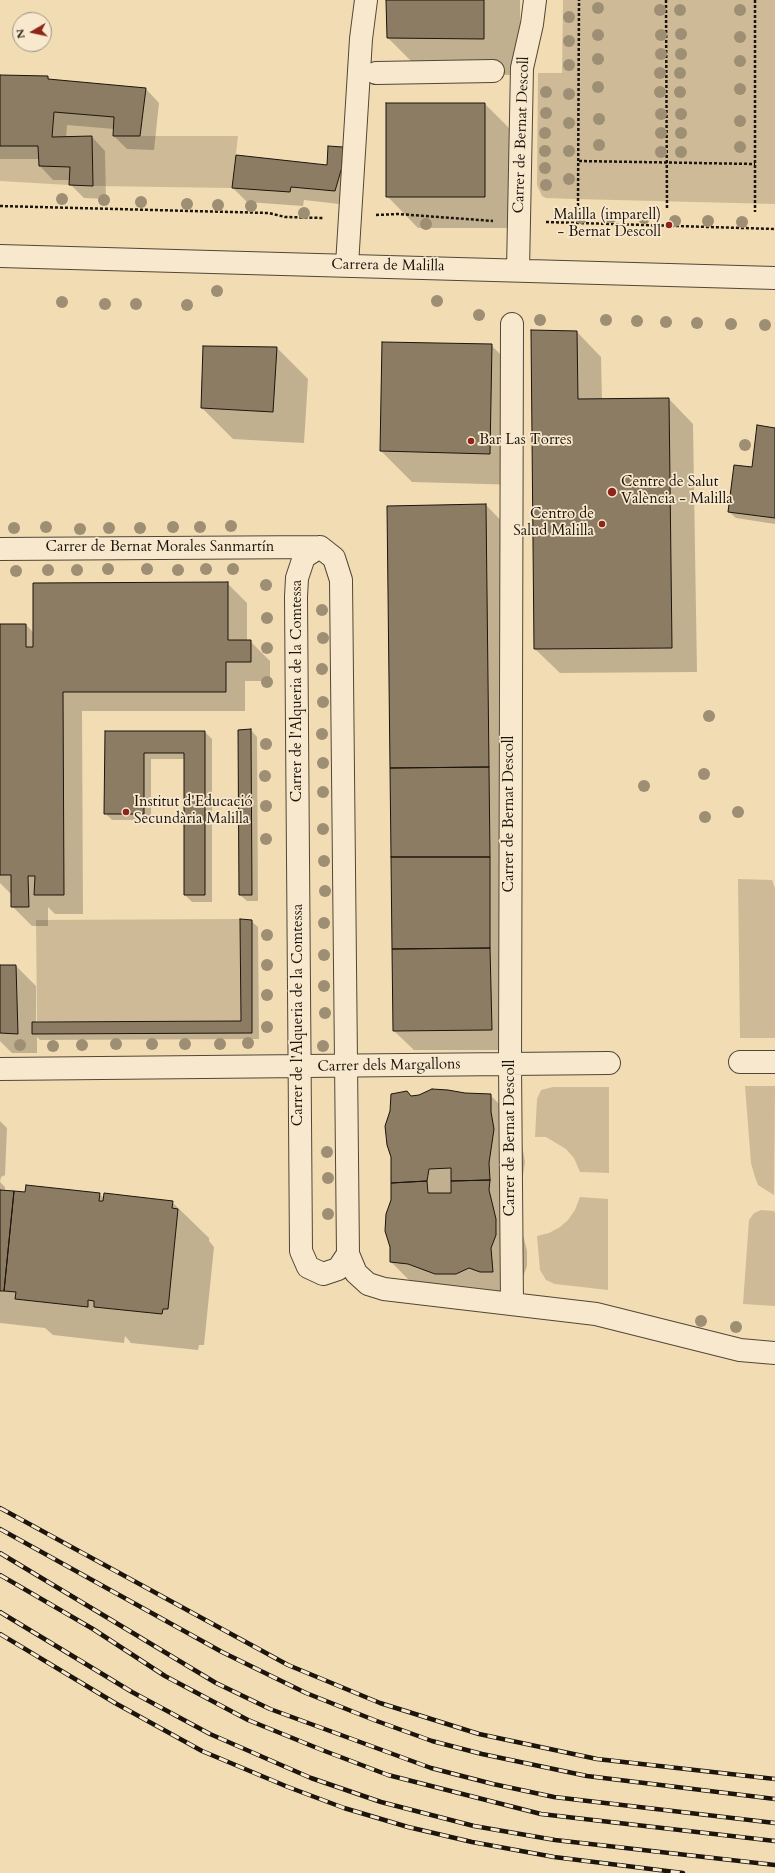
<!DOCTYPE html>
<html>
<head>
<meta charset="utf-8">
<style>
	body { margin:0 }
	#map { position:relative; width:775px; height:1873px; overflow:hidden; background:#f2dcb4; font-family:Cardo,serif }
	canvas { display:block }
	.north { position:absolute; left:12px; top:12px; width:40px; height:40px; box-sizing:border-box; background:#f7e8ce; border:1px solid #9f9480; border-radius:50%; rotate:261deg; font-size:11px; font-weight:700; line-height:16px; text-align:center; color:#1c150c }
	.north::after { content:''; display:block; margin:auto; width:14px; height:18px; background:#8f2418; clip-path:polygon(50% 0,100% 100%,50% 72%,0 100%) }
</style>
</head>
<body>
<div id="map">
<canvas width="775" height="1873"></canvas>
<div class="north">N</div>
</div>
<script>
const ctx = document.querySelector('canvas').getContext('2d');
ctx.lineJoin = 'round';
function paint(path, color) {
  ctx.fillStyle = color;
  ctx.fill(path, 'evenodd');
}
function toPath(rows) {
  const path = new Path2D();
  for (const r of rows) {
    path.moveTo(r[0], r[1]);
    for (let i = 2; i < r.length; i += 2) path.lineTo(r[i], r[i + 1]);
  }
  return path;
}
function strokePath(path, color, width, dash) {
  ctx.strokeStyle = color;
  ctx.lineWidth = width;
  ctx.lineCap = dash ? 'butt' : 'round';
  ctx.setLineDash(dash || []);
  ctx.stroke(path);
}
function write(font, color, halo, rows, align = 'center') {
  ctx.font = font + ' Cardo,serif';
  ctx.lineWidth = 3.5;
  ctx.setLineDash([]);
  ctx.textBaseline = 'middle';
  ctx.strokeStyle = halo;
  ctx.fillStyle = color;
  for (const [text, x, y, turn = 0] of rows) {
    ctx.save();
    ctx.translate(x, y);
    ctx.rotate((+turn || 0) * Math.PI / 180);
    ctx.textAlign = isNaN(turn) ? turn : align;
    if (halo) ctx.strokeText(text, 0, 0);
    ctx.fillText(text, 0, 0);
    ctx.restore();
  }
}
const green = toPath([
	[563,0,775,0,775,204,575,199,546,198,542,196,537,185,538,73,562,73],
	[54,112,114,117,113,136,238,136,232,188,93,186,92,136,52,137],
	[0,146,38,146,39,166,70,167,69,185,0,181],
	[738,879,772,880,775,888,775,1038,740,1038],
	[240,919,241,1021,37,1021,36,920],
	[745,1086,775,1086,774,1195,758,1185,755,1177,751,1163],
	[553,1087,609,1087,609,1173,580,1172,574,1158,566,1149,546,1137,535,1137,537,1099,541,1090],
	[580,1197,608,1199,608,1290,555,1284,546,1280,540,1270,537,1236,549,1233,560,1227,568,1220,575,1210],
	[761,1210,774,1211,775,1213,775,1306,743,1304,749,1220,754,1213]
]);
const shadow = toPath([
	[387,0,520,0,520,75,424,74,388,38],
	[0,76,48,77,51,80,146,89,159,103,154,150,127,149,114,136,114,129,67,125,66,138,92,137,105,151,106,199,84,198,70,184,70,180,53,180,40,166,40,159,0,159],
	[485,104,516,135,516,228,418,228,387,196],
	[329,147,343,148,357,162,348,205,304,200,303,206,247,202,233,188,237,156,328,166],
	[577,332,601,357,602,400,669,399,693,424,697,672,560,673,535,649],
	[491,345,523,377,521,485,412,482,381,451],
	[277,348,308,379,304,443,233,439,202,408],
	[775,429,775,524,736,518,729,512],
	[486,505,510,530,511,1050,414,1050,394,1031],
	[227,583,247,603,247,641,250,641,270,661,270,681,245,681,245,711,82,711,83,914,55,914,48,907,48,926,32,926,12,906,11,894,0,883,0,625,26,625,34,633],
	[251,730,257,737,258,901,247,901,240,895],
	[106,732,205,732,212,739,212,902,192,902,185,895,185,759,151,759,151,820,112,820,105,813],
	[251,921,258,927,259,1039,40,1040,37,1037,37,1053,12,1053,0,1041,0,966,16,966,36,986,36,1023,242,1022],
	[465,1094,490,1095,522,1126,522,1145,525,1162,520,1195,520,1223,527,1251,527,1266,522,1280,524,1303,422,1293,391,1262,392,1201,411,1097],
	[0,1121,7,1128,5,1175,1,1177,0,1182,5,1187,5,1191,26,1194,99,1194,105,1199,172,1202,209,1238,209,1241,214,1247,204,1345,199,1345,198,1350,131,1343,125,1336,124,1343,53,1335,45,1328,0,1323]
]);
const building = toPath([
	[386,0,484,0,484,39,387,38,386,0],
	[0,75,48,76,48,79,146,88,140,136,113,136,114,117,54,112,52,137,92,136,93,186,69,185,70,167,39,166,38,146,0,146,0,75],
	[386,103,485,103,485,197,386,197,386,103],
	[328,146,343,147,342,167,335,191,291,187,290,192,232,188,236,155,327,165,328,146],
	[531,330,577,331,578,399,669,398,672,648,534,649,531,330],
	[382,342,492,344,490,454,380,451,382,342],
	[203,346,277,347,273,412,201,408,203,346],
	[757,425,775,428,775,518,728,512,734,465,752,467,757,425],
	[486,504,489,767,390,768,387,506,486,504],
	[228,582,228,640,251,640,251,662,226,662,226,692,63,692,64,895,34,895,35,876,28,876,29,907,11,907,11,875,0,875,0,624,26,624,26,647,33,647,33,583,228,582],
	[251,729,252,895,239,895,238,730,251,729],
	[105,731,205,731,205,895,184,895,184,753,144,753,144,814,104,814,105,731],
	[489,767,490,857,391,857,390,768,489,767],
	[391,857,490,857,490,948,392,949,391,857],
	[240,919,252,920,252,1033,32,1034,32,1022,241,1021,240,919],
	[490,948,492,1030,393,1031,392,949,490,948],
	[0,965,16,965,18,1034,0,1033,0,965],
	[432,1089,448,1090,465,1093,491,1094,491,1112,494,1129,489,1163,490,1180,451,1181,451,1168,429,1169,427,1181,391,1183,391,1157,387,1145,385,1126,390,1111,391,1094,407,1091,411,1096,419,1095,432,1089],
	[490,1180,489,1190,496,1219,496,1235,491,1248,493,1272,480,1272,469,1268,456,1274,435,1274,408,1264,390,1262,390,1247,385,1231,386,1214,391,1200,391,1183,427,1181,428,1193,451,1193,451,1181,490,1180],
	[26,1185,100,1193,99,1201,103,1201,104,1193,173,1201,172,1208,178,1209,168,1309,163,1309,162,1314,94,1307,94,1301,88,1300,88,1307,15,1299,16,1292,4,1291,14,1191,25,1192,26,1185],
	[0,1190,14,1191,4,1291,0,1291,0,1190]
]);
const path = toPath([
	[666,0,667,209],
	[755,0,755,212],
	[579,161,755,164],
	[0,206,269,213,285,217,323,218],
	[578,206,579,0],
	[376,215,398,214,493,221],
	[546,222,775,229]
]);
const minor = toPath([
	[376,73,493,71],
	[0,256,775,278],
	[347,265,361,39,366,0],
	[518,270,522,68,532,24,535,0],
	[512,324,510,1064,512,1304],
	[320,547,334,558,341,580,348,1254,356,1273,368,1284,384,1289,596,1314,740,1350,775,1353],
	[320,547,304,557,297,578,296,597,301,1251,308,1267,323,1274,338,1269,348,1254],
	[0,549,320,547],
	[740,1062,775,1062],
	[0,1069,609,1063]
]);
const rail = toPath([
	[0,1508,288,1665,380,1703,479,1734,597,1759,775,1779],
	[0,1529,222,1652,306,1693,374,1720,432,1741,482,1754,587,1776,775,1799],
	[0,1553,216,1683,270,1709,431,1768,493,1784,554,1797,775,1823],
	[0,1575,93,1629,165,1676,248,1720,322,1750,388,1775,541,1814,775,1841],
	[0,1612,132,1692,210,1734,311,1778,381,1802,474,1826,555,1840,775,1865],
	[0,1634,115,1703,202,1751,288,1787,344,1808,408,1827,472,1842,554,1857,683,1873]
]);
const trees = [
	[598,8],
	[660,10],
	[680,10],
	[740,10],
	[569,17],
	[681,34],
	[598,35],
	[661,35],
	[740,37],
	[569,41],
	[661,54],
	[681,54],
	[598,59],
	[740,61],
	[569,65],
	[660,73],
	[680,73],
	[598,87],
	[740,89],
	[546,92],
	[660,92],
	[680,92],
	[569,94],
	[546,113],
	[661,114],
	[681,114],
	[599,119],
	[740,121],
	[569,123],
	[545,133],
	[661,133],
	[681,133],
	[599,145],
	[740,147],
	[545,151],
	[569,151],
	[661,152],
	[681,152],
	[545,168],
	[569,179],
	[546,185],
	[62,199],
	[104,200],
	[141,202],
	[187,204],
	[218,205],
	[251,206],
	[304,213],
	[611,217],
	[581,218],
	[644,218],
	[675,221],
	[708,221],
	[742,222],
	[426,224],
	[217,291],
	[437,301],
	[62,302],
	[105,304],
	[136,304],
	[187,305],
	[479,315],
	[540,320],
	[606,320],
	[637,321],
	[666,322],
	[697,323],
	[731,324],
	[765,325],
	[745,445],
	[231,526],
	[46,527],
	[173,527],
	[200,527],
	[14,528],
	[109,528],
	[140,528],
	[80,529],
	[108,569],
	[147,569],
	[206,569],
	[233,569],
	[48,570],
	[77,570],
	[178,570],
	[16,571],
	[266,585],
	[322,610],
	[267,618],
	[323,638],
	[267,648],
	[322,669],
	[267,682],
	[323,702],
	[709,716],
	[322,734],
	[266,744],
	[323,763],
	[704,774],
	[265,776],
	[644,786],
	[323,792],
	[266,806],
	[738,812],
	[705,817],
	[323,829],
	[266,839],
	[324,861],
	[325,891],
	[324,923],
	[267,935],
	[324,955],
	[267,965],
	[324,986],
	[267,995],
	[325,1013],
	[267,1027],
	[248,1043],
	[116,1044],
	[152,1044],
	[185,1044],
	[220,1044],
	[20,1045],
	[82,1045],
	[53,1046],
	[323,1046],
	[327,1152],
	[328,1178],
	[328,1214],
	[701,1321],
	[736,1327]
];
const markers = [
	[669,225,4,"#8f2418"],
	[471,441,4,"#8f2418"],
	[612,492,5,"#8f2418"],
	[602,524,4,"#8f2418"],
	[126,812,4,"#8f2418"]
];
const streetNames = [
	["Carrer de Bernat Descoll",522,135,-88],
	["Carrera de Malilla",388,266,1],
	["Carrer de Bernat Morales Sanmartín",160,548],
	["Carrer de l'Alqueria de la Comtessa",298,691,-90],
	["Carrer de Bernat Descoll",510,814,-90],
	["Carrer de l'Alqueria de la Comtessa",299,1015,-90],
	["Carrer dels Margallons",389,1066,-1],
	["Carrer de Bernat Descoll",511,1138,-90]
];
const poiNames = [
	["Malilla (imparell)",661,216,"right"],
	["- Bernat Descoll",661,233,"right"],
	["Bar Las Torres",479,441],
	["Centre de Salut",621,483],
	["València - Malilla",621,500],
	["Centro de",594,515,"right"],
	["Salud Malilla",594,532,"right"],
	["Institut d'Educació",134,803],
	["Secundària Malilla",134,820]
];
paint(green, '#ceba97');
paint(shadow, '#0003');
paint(building, '#8b7c63');
strokePath(building, '#1c150c', 1);
strokePath(minor, '#524736', 24);
strokePath(path, '#1c150c', 2.5, [3, 2]);
strokePath(minor, '#f7e8ce', 22);
strokePath(rail, '#1c150c', 4.5);
strokePath(rail, '#f7e8ce', 3, [9]);
ctx.fillStyle = '#9e8e73';
for (const [x, y] of trees) {
  ctx.beginPath();
  ctx.arc(x, y, 6, 0, 2 * Math.PI);
  ctx.fill();
}
for (const [x, y, r, color] of markers) {
  const dot = new Path2D();
  dot.arc(x, y, r, 0, 2 * Math.PI);
  ctx.fillStyle = color;
  ctx.fill(dot);
  strokePath(dot, '#f7e8ce', 1.5);
}
write('15px', '#1c150c', '#f7e8ce', streetNames);
write('15px', '#1c150c', '#f7e8ce', poiNames, 'left');
</script>
</body>
</html>
